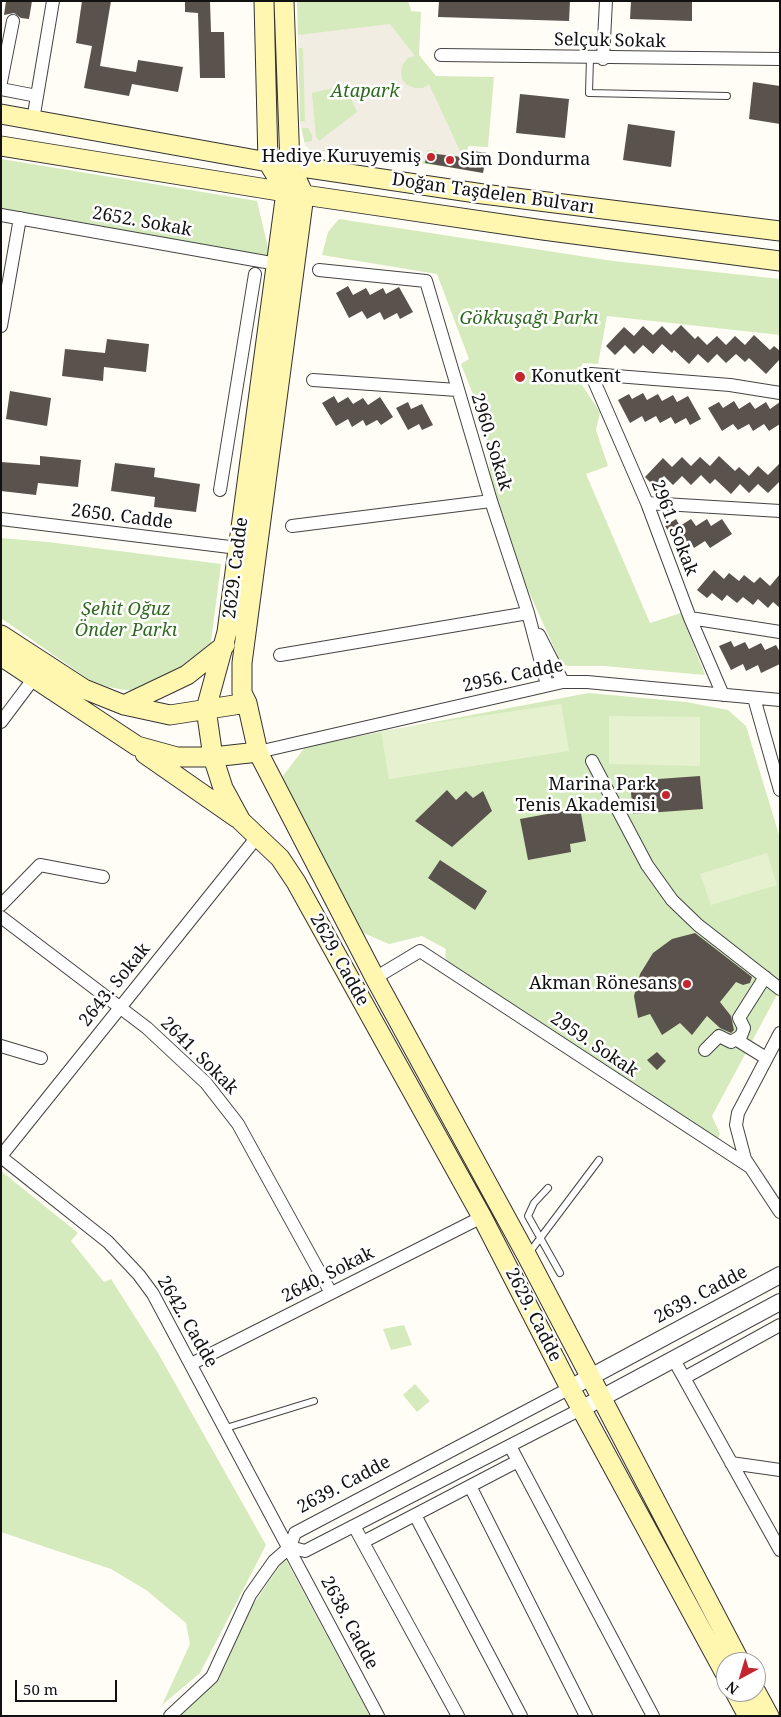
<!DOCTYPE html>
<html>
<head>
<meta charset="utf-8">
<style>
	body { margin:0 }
	#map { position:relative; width:781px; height:1717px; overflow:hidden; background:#fffdf5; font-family:"Noto Serif",serif }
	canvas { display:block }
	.frame { position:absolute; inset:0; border:2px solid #111; pointer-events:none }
	.north { position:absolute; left:716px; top:1652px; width:50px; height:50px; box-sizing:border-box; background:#fff; border:1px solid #a0a0a0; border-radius:50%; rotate:219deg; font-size:14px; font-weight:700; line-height:20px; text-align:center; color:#111 }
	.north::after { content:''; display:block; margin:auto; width:18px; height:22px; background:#c4262e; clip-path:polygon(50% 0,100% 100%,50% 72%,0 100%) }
	.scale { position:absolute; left:15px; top:1680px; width:102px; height:22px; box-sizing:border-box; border:2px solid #111; border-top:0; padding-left:6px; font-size:15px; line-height:18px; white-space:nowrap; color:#111; -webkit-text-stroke:4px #fff; paint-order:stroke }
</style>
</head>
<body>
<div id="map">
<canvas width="781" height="1717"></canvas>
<div class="frame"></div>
<div class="north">N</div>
<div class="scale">50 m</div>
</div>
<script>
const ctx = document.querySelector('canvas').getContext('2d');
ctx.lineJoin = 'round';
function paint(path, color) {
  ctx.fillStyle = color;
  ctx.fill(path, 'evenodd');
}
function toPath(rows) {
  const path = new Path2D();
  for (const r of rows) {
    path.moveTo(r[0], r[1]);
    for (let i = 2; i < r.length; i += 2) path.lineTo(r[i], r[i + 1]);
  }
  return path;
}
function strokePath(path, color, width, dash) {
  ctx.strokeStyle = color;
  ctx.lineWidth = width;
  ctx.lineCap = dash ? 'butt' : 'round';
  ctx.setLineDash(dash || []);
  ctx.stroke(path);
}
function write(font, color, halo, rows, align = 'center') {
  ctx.font = font + ' "Noto Serif",serif';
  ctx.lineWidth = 5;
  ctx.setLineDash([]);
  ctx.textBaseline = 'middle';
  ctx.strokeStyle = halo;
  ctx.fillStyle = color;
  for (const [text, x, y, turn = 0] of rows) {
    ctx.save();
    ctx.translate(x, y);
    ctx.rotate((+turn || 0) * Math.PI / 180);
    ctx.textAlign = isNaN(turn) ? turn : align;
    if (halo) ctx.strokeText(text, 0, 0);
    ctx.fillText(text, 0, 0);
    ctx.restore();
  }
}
const green = toPath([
	[297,1,408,1,411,11,421,12,419,55,436,76,494,77,488,147,468,146,466,169,311,150,305,145,300,121],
	[1,159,257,201,270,256,1,209],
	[339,219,613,261,780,279,780,335,607,316,598,364,583,363,576,376,600,412,596,430,608,466,586,474,650,623,681,613,705,675,604,666,567,666,561,663,523,579,492,490,485,425,461,364,469,359,437,274,322,255,328,232],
	[1,538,48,542,221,564,210,649,189,665,132,691,108,687,88,679,1,618],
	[589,693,686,702,728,710,746,726,780,838,780,989,712,1116,720,1134,717,1140,449,965,445,956,446,949,422,936,389,944,359,931,282,777,306,746],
	[1,1171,78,1233,71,1241,104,1282,111,1279,158,1353,266,1545,200,1673,162,1705,190,1644,186,1623,146,1590,111,1569,1,1532],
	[404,1325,412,1345,391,1350,383,1329],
	[415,1384,430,1401,417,1412,403,1395],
	[285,1558,370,1716,179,1716,207,1690,225,1666,248,1612]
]);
const pitch = toPath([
	[561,704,569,751,389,779,381,731],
	[609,716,700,717,700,766,609,764],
	[767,853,777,885,711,905,700,874]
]);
const plaza = toPath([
	[390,24,415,56,408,58,403,64,401,70,402,79,407,85,415,88,423,88,429,84,466,164,458,156,436,154,437,151,427,150,425,161,324,149,323,153,315,152,305,145,305,142,312,141,312,135,308,128,301,128,300,121,305,121,303,48,298,48,298,35],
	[345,85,357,112,319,141,316,137,312,93]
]);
const building = toPath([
	[6,1,32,1,29,19,21,18,14,13,4,15],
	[82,1,111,1,100,66,136,72,138,60,183,67,178,92,132,84,129,96,84,88,92,46,76,43],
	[185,1,210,1,211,32,224,32,225,78,200,78,198,13,185,12],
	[439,1,570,1,569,21,438,17],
	[631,1,692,1,692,21,630,19],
	[753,82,780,86,780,124,749,119],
	[520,94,569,99,565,138,516,133],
	[628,124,675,131,671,167,623,160],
	[472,151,487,153,483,173,425,163,427,153,471,158],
	[348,286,353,295,366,288,370,295,383,288,386,294,399,287,413,312,400,319,397,313,384,320,380,312,367,319,362,311,349,318,336,293],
	[681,325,695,339,698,336,707,345,717,336,726,345,735,336,745,345,754,335,770,350,774,346,780,351,780,359,766,374,749,358,745,362,736,354,726,363,717,354,708,363,698,354,689,364,674,350,672,353,662,344,653,354,643,345,634,354,625,345,615,355,606,346,624,327,634,336,643,326,653,335,662,326,671,335],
	[107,339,149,344,146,372,104,367,103,381,62,376,65,349,105,353],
	[10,391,51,398,47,426,6,419],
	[643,393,647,400,658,394,662,401,673,395,677,402,688,396,701,419,690,425,686,418,675,424,671,417,660,423,656,416,645,422,642,416,630,423,618,400,629,394,632,399],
	[334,396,338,403,348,397,353,404,363,398,368,405,380,397,393,417,381,425,377,420,366,426,363,420,352,427,348,419,336,426,322,403],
	[734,401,739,409,750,402,755,409,766,402,770,409,780,402,780,424,769,431,764,424,753,431,749,424,738,430,733,424,722,431,708,408,719,402,723,408],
	[408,402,411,409,422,404,433,425,422,430,419,424,408,430,396,408],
	[40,456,81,460,78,487,38,483,36,495,1,491,1,462,40,465],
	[719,456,735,471,739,467,749,476,758,466,768,475,780,463,780,481,768,493,758,484,749,493,740,484,731,494,715,479,710,484,701,475,691,485,682,476,673,485,664,476,654,486,645,477,663,458,672,467,682,457,691,466,700,457,710,466],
	[115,463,155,468,154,477,200,484,196,512,154,507,155,497,111,491],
	[676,519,680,526,691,519,696,526,707,519,711,526,722,519,732,534,710,548,705,541,694,548,690,541,679,548,665,526],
	[714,570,724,579,729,573,739,581,744,575,754,583,760,577,770,586,780,574,780,608,773,602,768,608,758,599,753,605,743,597,737,603,727,595,722,601,712,593,707,598,697,590],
	[731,641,734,647,745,642,749,649,761,643,765,650,776,645,780,652,780,664,761,673,758,665,746,671,743,664,731,670,719,646],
	[700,776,703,809,633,814,630,781],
	[447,790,456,800,466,791,473,798,483,791,492,811,452,847,415,821],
	[580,808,586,841,570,844,571,852,528,860,520,819],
	[440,860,487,891,475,910,428,878],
	[695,933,752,977,750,983,743,985,736,982,720,1002,731,1016,734,1030,731,1033,720,1028,707,1016,692,1035,680,1023,662,1035,650,1014,638,1018,634,996,640,974,653,953,672,939],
	[657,1052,666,1061,657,1070,647,1060]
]);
const service = toPath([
	[590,58,589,93,727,96],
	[548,1188,534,1203,528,1216,560,1273],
	[529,1253,599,1160],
	[226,1428,314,1401]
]);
const minor = toPath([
	[441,55,780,59],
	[603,59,606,1],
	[1,82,13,21],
	[1,89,37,96],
	[33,120,53,1],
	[1,215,277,264],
	[319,270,426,281,491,501,528,613,547,685],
	[1,326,20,218],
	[313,380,457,390],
	[220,490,255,274],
	[647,503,780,511],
	[1,519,238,548],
	[292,526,491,501],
	[690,618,780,632],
	[539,635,563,682],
	[280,655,528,613],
	[723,695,690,618,647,503,591,374,730,385,780,393],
	[754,698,780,790],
	[1,722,34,678],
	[258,752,563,682,587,682,780,700],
	[592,761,647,865,672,900,698,925,780,989],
	[1,905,40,865,103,877],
	[1,917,147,1028,206,1083,238,1124,331,1293],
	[375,978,420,951,750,1167],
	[780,1033,738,1113,736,1125,745,1159,780,1212],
	[737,1040,766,1058],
	[1,1046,41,1058],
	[705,1050,719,1036,731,1042,741,1036,744,1028,739,1018,765,977],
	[1,1156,257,837],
	[1,1157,108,1242,139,1275,153,1294,378,1716],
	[674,1360,780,1550],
	[191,1364,482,1217],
	[684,1378,780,1325],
	[510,1446,653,1716],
	[731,1463,780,1470],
	[470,1486,586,1716],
	[415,1515,521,1716],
	[354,1526,458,1716],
	[363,1542,518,1461],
	[290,1547,305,1551,581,1409],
	[290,1547,295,1533,570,1388],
	[170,1716,212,1677,250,1595,274,1561,290,1547]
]);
const tertiary = toPath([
	[570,1388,780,1275],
	[581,1409,780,1302]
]);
const secondary = toPath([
	[264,1,268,162,286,192,227,632,206,709,213,757,223,788,241,821,280,858,296,882,482,1217,570,1388,726,1675],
	[284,1,290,165,304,195],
	[1,114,268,162,483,194,780,231],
	[1,146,304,195,543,230,780,261],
	[304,195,242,663,242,693,247,703,258,752,375,978,527,1256,740,1662],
	[1,635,84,689,124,705,170,715,247,703],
	[1,656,137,746,177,757,213,757,258,752],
	[124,705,187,675,225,645],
	[145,754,237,818],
	[735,1692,748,1716],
	[756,1692,769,1716]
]);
const markers = [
	[431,157,5,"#c4262e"],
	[450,160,5,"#c4262e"],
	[520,377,6,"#c4262e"],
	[666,795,5,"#c4262e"],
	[687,984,5,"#c4262e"]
];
const streetNames = [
	["Selçuk Sokak",610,41,1],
	["Doğan Taşdelen Bulvarı",493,194,8],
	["2652. Sokak",142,222,10],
	["2960. Sokak",491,442,73],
	["2650. Cadde",122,517,7],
	["2961. Sokak",674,528,69],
	["2629. Cadde",236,568,-83],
	["2956. Cadde",513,676,-12],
	["2629. Cadde",339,960,61],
	["2643. Sokak",115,985,-51],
	["2959. Sokak",594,1045,34],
	["2641. Sokak",199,1056,45],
	["2640. Sokak",328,1275,-27],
	["2639. Cadde",701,1295,-28],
	["2629. Cadde",533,1315,63],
	["2642. Cadde",187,1322,60],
	["2639. Cadde",344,1485,-28],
	["2638. Cadde",349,1623,62]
];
const parkNames = [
	["Atapark",365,92],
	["Gökkuşağı Parkı",529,319],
	["Şehit Oğuz",126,610],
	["Önder Parkı",126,631]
];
const poiNames = [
	["Hediye Kuruyemiş",421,157],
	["Sim Dondurma",460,160,"left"],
	["Konutkent",531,377,"left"],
	["Marina Park",656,785],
	["Tenis Akademisi",656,806],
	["Akman Rönesans",677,984]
];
paint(green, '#d5ebbd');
paint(pitch, '#e6f2cf');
paint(plaza, '#f1ede2');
paint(building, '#5a524d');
strokePath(service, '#444', 8);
strokePath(minor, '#444', 14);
strokePath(tertiary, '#444', 18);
strokePath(secondary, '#333', 21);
strokePath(service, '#fff', 6);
strokePath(minor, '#fff', 12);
strokePath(tertiary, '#fff', 16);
strokePath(secondary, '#fff6b0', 19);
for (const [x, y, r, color] of markers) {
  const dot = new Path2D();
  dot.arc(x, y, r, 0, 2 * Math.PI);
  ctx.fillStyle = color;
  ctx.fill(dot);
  strokePath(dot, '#fff', 2);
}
write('18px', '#111', '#fff', streetNames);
write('italic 18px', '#2f6b1f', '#fff', parkNames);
write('18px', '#111', '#fff', poiNames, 'right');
</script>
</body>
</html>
